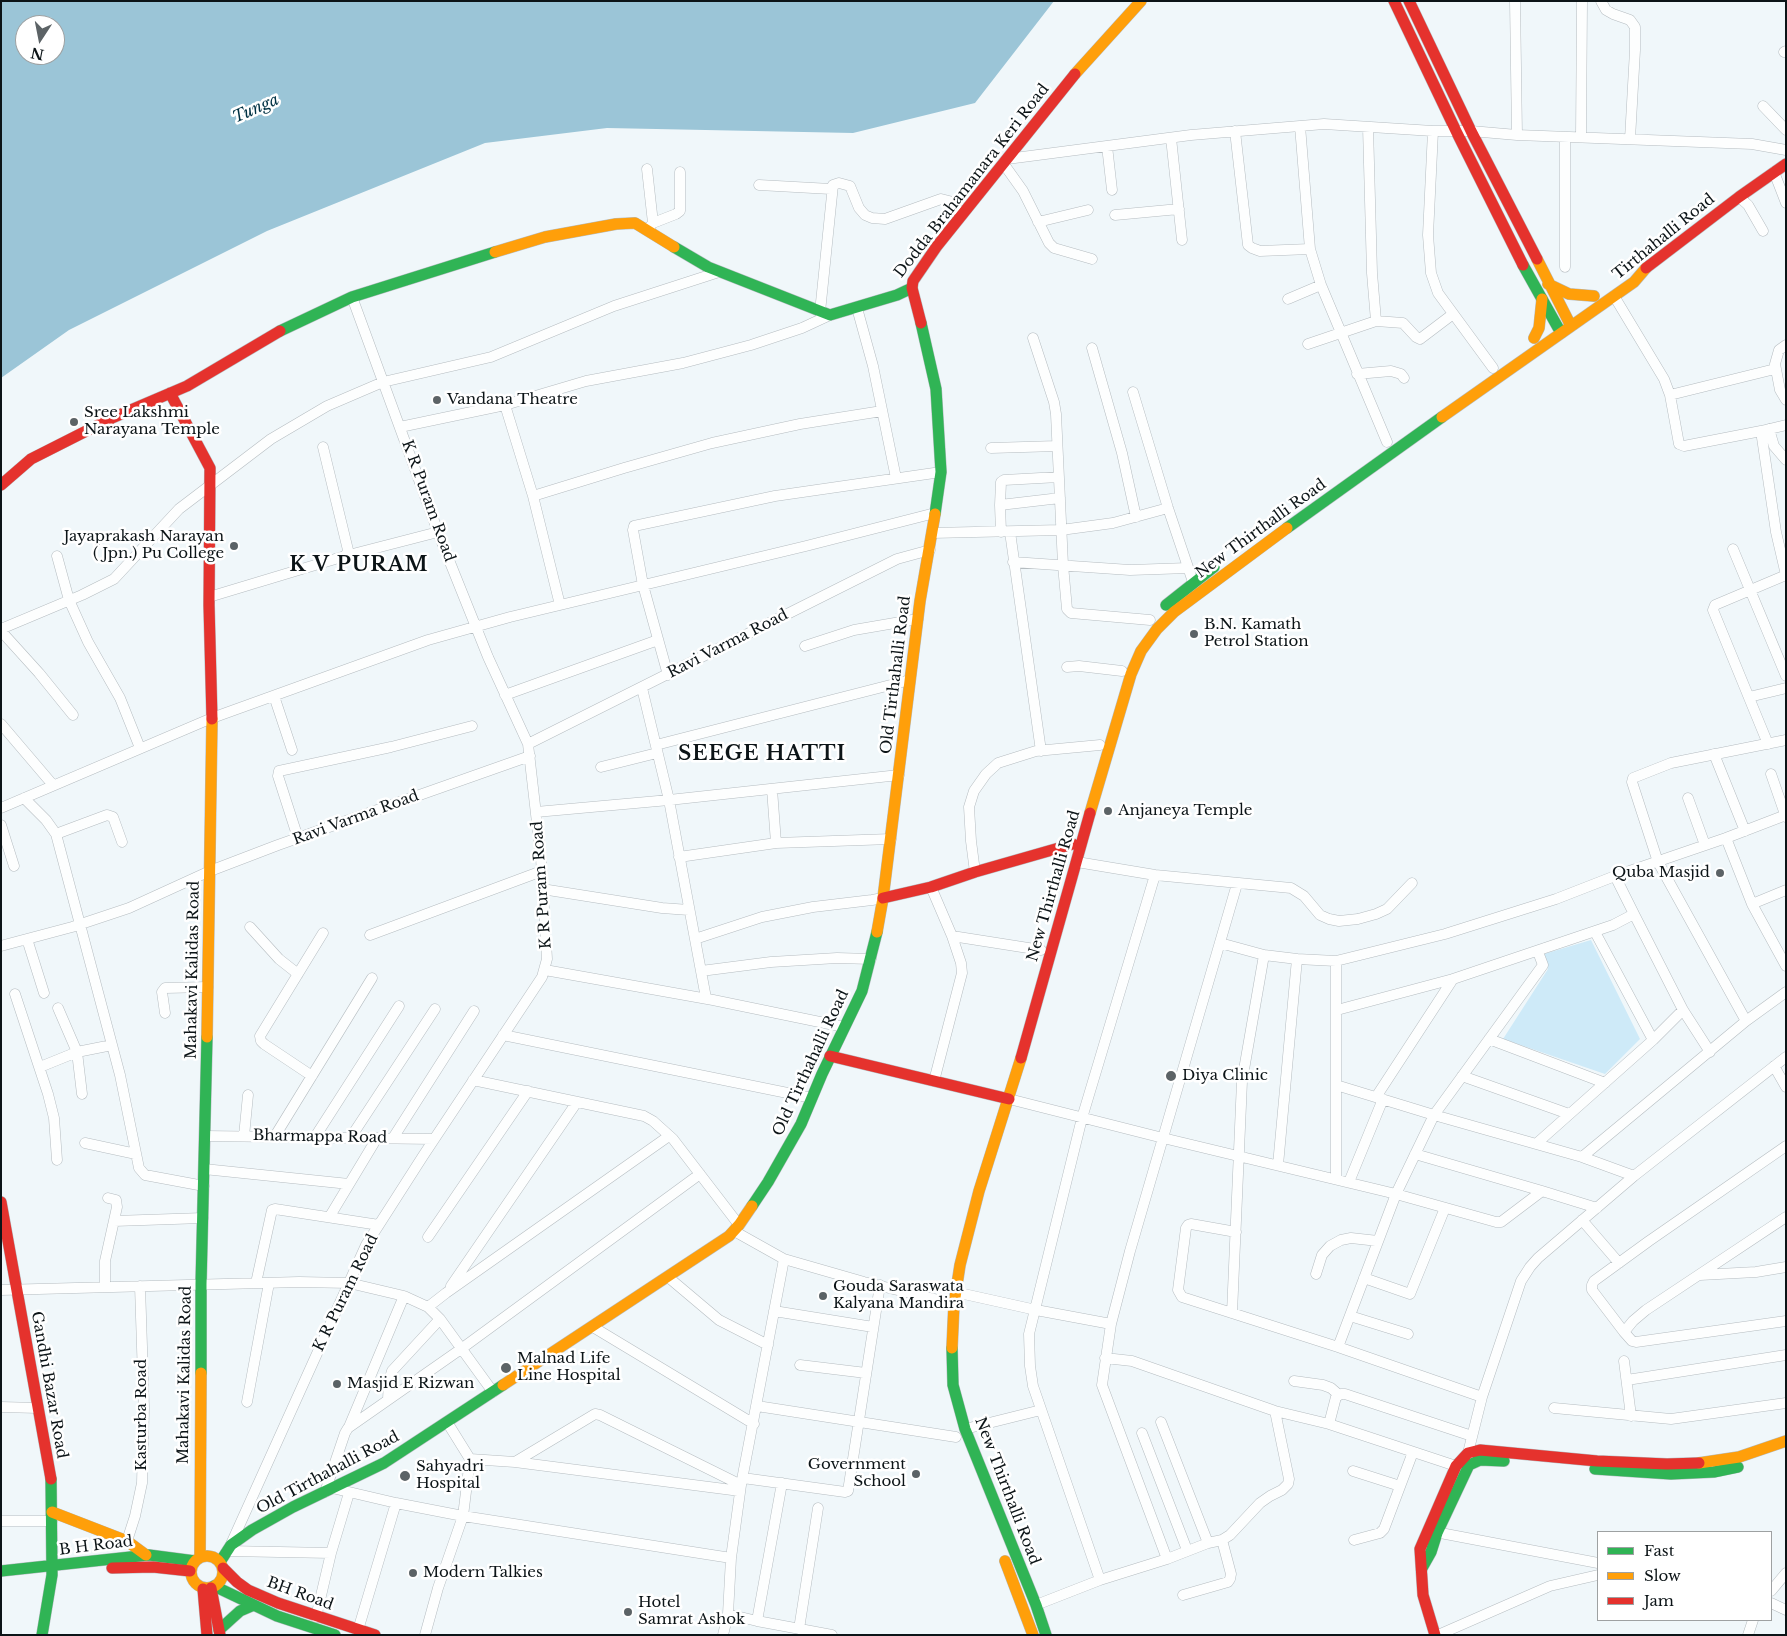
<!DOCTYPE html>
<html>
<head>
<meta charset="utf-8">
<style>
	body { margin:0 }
	#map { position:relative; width:1787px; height:1636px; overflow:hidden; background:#f0f7fa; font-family:"Libre Baskerville",serif }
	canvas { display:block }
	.frame { position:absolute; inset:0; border:2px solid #0c1417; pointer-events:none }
	.legend { position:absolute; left:1597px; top:1531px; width:175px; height:90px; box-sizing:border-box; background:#fff; border:1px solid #9ea1a2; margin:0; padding:6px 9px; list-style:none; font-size:15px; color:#0c1417 }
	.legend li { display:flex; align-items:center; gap:10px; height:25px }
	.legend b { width:25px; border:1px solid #9ea1a2 }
	.north { position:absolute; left:15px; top:15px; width:50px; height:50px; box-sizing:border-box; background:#fff; border:1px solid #9ea1a2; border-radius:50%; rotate:191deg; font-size:14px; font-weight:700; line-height:20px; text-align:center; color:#0c1417 }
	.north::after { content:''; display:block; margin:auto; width:18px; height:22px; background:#5c6366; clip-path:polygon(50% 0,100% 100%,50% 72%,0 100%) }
</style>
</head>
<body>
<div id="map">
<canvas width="1787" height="1636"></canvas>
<div class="frame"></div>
<ul class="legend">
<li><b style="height:6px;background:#30b455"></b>Fast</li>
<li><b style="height:6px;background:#ff9f0a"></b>Slow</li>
<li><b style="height:6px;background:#e5322d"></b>Jam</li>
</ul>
<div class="north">N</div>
</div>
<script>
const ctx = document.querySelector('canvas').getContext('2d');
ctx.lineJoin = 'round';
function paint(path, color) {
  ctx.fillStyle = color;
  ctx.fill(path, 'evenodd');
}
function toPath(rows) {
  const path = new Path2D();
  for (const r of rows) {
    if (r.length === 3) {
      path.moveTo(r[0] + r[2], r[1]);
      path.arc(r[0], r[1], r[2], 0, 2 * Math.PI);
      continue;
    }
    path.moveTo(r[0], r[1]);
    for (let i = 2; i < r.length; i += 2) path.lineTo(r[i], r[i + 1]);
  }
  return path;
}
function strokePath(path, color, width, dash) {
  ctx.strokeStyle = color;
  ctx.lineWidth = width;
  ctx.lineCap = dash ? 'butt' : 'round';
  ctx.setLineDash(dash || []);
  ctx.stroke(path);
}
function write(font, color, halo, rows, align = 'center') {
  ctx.font = font + ' "Libre Baskerville",serif';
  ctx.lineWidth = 5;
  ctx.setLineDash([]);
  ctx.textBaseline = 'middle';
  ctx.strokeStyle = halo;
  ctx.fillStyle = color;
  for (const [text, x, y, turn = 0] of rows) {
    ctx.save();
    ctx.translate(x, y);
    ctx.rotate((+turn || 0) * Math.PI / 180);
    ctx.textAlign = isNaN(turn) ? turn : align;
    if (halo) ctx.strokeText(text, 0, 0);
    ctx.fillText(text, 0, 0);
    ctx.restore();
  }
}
const green = toPath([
	[1591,940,1640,1039,1605,1074,1503,1039,1548,969,1544,954]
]);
const water = toPath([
	[1,1,1054,1,975,103,853,133,607,128,485,143,267,231,69,330,1,378],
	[25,25,55,25,55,55,25,55]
]);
const street = toPath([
	[1515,1,1517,135],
	[1601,1,1606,10,1613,14,1630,20,1635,27,1635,50,1630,139],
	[1784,52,1786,51],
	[1763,106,1786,130],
	[1300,126,1310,249,1321,285,1387,442],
	[1368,127,1372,273,1376,321],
	[1235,131,1248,245,1252,248,1260,251,1310,249],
	[1433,131,1428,235,1431,273,1438,293,1493,368],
	[1581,137,1582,1],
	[1171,138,1182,240],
	[1107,146,1112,190],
	[1007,159,1191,135,1324,124,1433,131,1471,131,1517,135,1752,144,1786,150],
	[1003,163,1023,191,1049,243,1054,248,1092,259],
	[647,169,653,223],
	[1774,172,1786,203],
	[759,185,831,189],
	[1739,197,1748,205,1763,231],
	[1115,215,1179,209],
	[1038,222,1088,210],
	[647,230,653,223,676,214,680,211,680,172],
	[1565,267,1565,137],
	[1614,296,1664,379,1670,395,1679,444,1684,446,1761,431,1786,425],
	[1288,299,1321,285],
	[857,308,873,366,896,478],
	[820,312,833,185,839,183,850,186,859,208,865,215,872,218,885,219,941,199,949,201,962,214],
	[1033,338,1054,402,1056,414,1063,565,1067,609,1071,613,1150,620],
	[1308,344,1376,321,1403,323,1416,337,1420,339,1453,314],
	[1786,345,1779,350,1775,364,1780,390,1786,400],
	[1092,348,1122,453,1136,517],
	[1357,374,1391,371,1401,374,1404,378],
	[1133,392,1168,508,1193,582],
	[1670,395,1775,369],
	[505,405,533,496,560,605],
	[400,427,505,405,586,381,683,363,751,345,802,328,830,315],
	[1769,429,1774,446,1786,460],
	[1761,431,1776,532,1786,575],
	[991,448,1057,446],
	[533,496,624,468,712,443,800,424,882,411],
	[1000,505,1060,498],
	[1001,532,1000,505,1001,482,1004,480,1059,477],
	[1010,532,1041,751],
	[932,533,1061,530,1113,523,1168,508],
	[1733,549,1786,676],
	[57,556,69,600,88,642,120,698,140,748],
	[345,556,438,532],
	[1013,562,1130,570,1188,568],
	[209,597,345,556,347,553,348,550,323,447],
	[1,629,82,595,114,579,179,509,271,439,327,406,383,382,491,357,614,306,719,272],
	[1,631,39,673,73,715],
	[805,646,854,630,918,619],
	[1067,667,1079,666,1122,671],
	[668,675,643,585,633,530,634,526,775,496,941,472],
	[642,688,669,800,706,998],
	[505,695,658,640],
	[274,696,292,750],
	[1749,697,1786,688],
	[1,724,53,785],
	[528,744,897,559,930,550],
	[1768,744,1713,610,1715,605,1786,575],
	[656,745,910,680],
	[1714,754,1745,831],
	[601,767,657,753],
	[1771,774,1786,817],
	[772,789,776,843],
	[24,798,46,820,56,834,120,1075,139,1168,145,1175,204,1186],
	[1688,798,1705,845],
	[1,808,212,718,428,640,510,617,806,546,935,513],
	[536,812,669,800,899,775],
	[1,825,14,866],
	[56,834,107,815,113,817,122,842],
	[298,838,278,776,279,771,391,747,472,726],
	[1726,838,1752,904,1786,966],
	[679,857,776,843,891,839],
	[1077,862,1155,875,1291,888,1304,896,1320,915,1329,919,1339,921,1358,919,1376,914,1387,909,1412,883],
	[975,872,971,841,969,807,974,791,986,774,998,763,1036,751,1100,745],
	[931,887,952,936,961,963,962,973,934,1081],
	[542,889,662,908,689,910],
	[1752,904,1786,890],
	[1634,914,1683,1010,1710,1052],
	[250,927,279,959,298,974],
	[1595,932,1653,1040],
	[370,935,542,871],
	[952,936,1041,950],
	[27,939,44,993],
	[695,939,762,917,813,907,872,900,883,898],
	[1220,943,1264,955,1297,959,1278,1165],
	[1,946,72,927,129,908,210,871,278,845,530,756],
	[1297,959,1336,961,1445,934,1556,899,1615,876,1726,838,1786,815],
	[1336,961,1336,1179],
	[545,970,713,1000,844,1027],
	[701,971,771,962,837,958,871,959],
	[15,994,48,1094,54,1118,57,1160],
	[58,1008,77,1052,82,1094],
	[1337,1010,1453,979,1613,925,1634,914,1615,876],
	[165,1013,162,992,165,988,208,987],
	[1746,1021,1658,862,1632,782,1633,778,1671,763,1786,740],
	[503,1035,812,1098],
	[1489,1039,1605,1083],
	[1774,1066,1786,1087],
	[40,1067,77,1052,112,1045],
	[312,1076,264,1044,261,1041,260,1036,323,933],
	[1462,1076,1569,1114],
	[473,1080,644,1116,653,1121,673,1139,739,1225],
	[1336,1085,1434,1115,1582,1157,1634,1176],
	[1376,1097,1453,979],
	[1009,1099,1163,1138,1396,1194,1496,1222,1501,1222,1542,1191,1597,1208],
	[205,1136,434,1139],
	[244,1136,248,1095],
	[275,1136,372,978],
	[315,1137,399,1006],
	[351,1137,435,1009],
	[393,1138,474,1011],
	[85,1143,136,1154],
	[1536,1144,1653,1040,1683,1010],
	[1786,1146,1649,1241,1594,1281,1592,1285,1592,1290,1624,1332,1632,1341,1636,1342,1786,1321],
	[1415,1154,1542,1191],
	[1582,1157,1746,1021,1786,992],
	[204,1169,349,1184],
	[1349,1182,1383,1099],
	[330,1216,377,1138],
	[1582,1220,1619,1263],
	[114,1221,203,1218],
	[734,1231,784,1259,864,1282,943,1301],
	[1236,1232,1191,1224,1188,1225,1186,1228,1178,1290,1182,1297,1338,1347,1482,1397],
	[428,1237,528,1091],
	[1316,1274,1322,1255,1330,1246,1341,1240,1351,1238,1378,1241],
	[1700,1275,1756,1272,1786,1267],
	[668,1277,719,1320,768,1345],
	[1364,1278,1410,1294,1445,1208],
	[256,1283,272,1210,275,1209,379,1225],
	[105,1286,105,1261,117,1207,116,1200,108,1198],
	[451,1286,577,1102],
	[1,1290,299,1282,349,1283,404,1296,428,1307,440,1319,493,1392],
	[955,1292,1036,1310,1111,1324],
	[428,1307,446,1293,669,1136],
	[774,1311,873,1327],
	[1232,1313,1242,1081,1264,955],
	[1350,1316,1408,1334],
	[593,1327,754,1424],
	[1624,1332,1633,1321,1646,1310,1786,1217],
	[1338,1347,1396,1194,1434,1115,1543,965,1538,952],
	[1105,1358,1132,1361,1275,1411,1329,1424,1456,1466],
	[1624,1361,1631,1416],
	[800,1365,866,1373],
	[1627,1380,1786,1355],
	[1294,1381,1323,1385,1331,1388,1339,1395],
	[388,1399,389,1381,392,1371,440,1319],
	[247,1402,269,1283],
	[757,1406,956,1437],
	[1,1407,38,1408],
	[1554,1408,1671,1419,1786,1403],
	[1161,1422,1208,1543],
	[1329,1424,1336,1397,1341,1394,1345,1394,1472,1436],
	[349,1427,404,1296],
	[965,1429,1041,1410],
	[1142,1433,1187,1550],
	[470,1459,515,1462,740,1491],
	[1469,1459,1468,1453,1482,1397,1521,1281,1530,1267,1538,1258,1634,1176,1786,1057],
	[515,1462,595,1414,600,1415,741,1485],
	[1353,1471,1400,1486],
	[743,1478,845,1492,848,1491,880,1285],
	[332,1488,396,1503,463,1516,731,1558],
	[325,1492,345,1433,348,1428,461,1349,700,1174],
	[1,1521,52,1521],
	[1430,1531,1598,1563],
	[1354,1540,1380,1533,1384,1529,1413,1452],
	[127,1541,135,1516,142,1483,144,1408,140,1286],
	[231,1544,366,1245,423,1156,542,977,547,959,541,858,528,744,488,657,441,540,352,297],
	[227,1551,331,1553],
	[1167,1559,1102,1385,1111,1324,1130,1251,1237,884],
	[1100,1580,1033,1386,1030,1366,1029,1334,1082,1118,1155,875],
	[1771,1591,1786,1573],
	[1183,1595,1228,1582,1230,1579,1231,1574,1222,1540],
	[1771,1603,1786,1610],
	[1036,1605,1100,1580,1167,1559,1208,1543,1222,1540,1230,1535,1260,1503,1270,1496,1282,1490,1288,1484,1289,1479,1275,1411],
	[728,1614,757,1621,832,1635],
	[316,1617,331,1553,349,1493],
	[757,1621,782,1483],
	[799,1629,818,1508],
	[358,1630,396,1503],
	[425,1635,438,1588,463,1516,470,1459,447,1422],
	[723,1635,728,1614,731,1558,741,1485,784,1259],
	[1438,1635,1550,1586,1598,1575],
	[1748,1635,1753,1620]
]);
const fast = toPath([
	[674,247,708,267,830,315,897,295,912,288],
	[1523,265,1561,333],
	[921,323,936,389,941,472,935,514],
	[280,331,352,297,495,252],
	[1287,528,1442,417],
	[1166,605,1214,567],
	[752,1206,768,1182,801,1124,822,1074,862,991,877,932],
	[952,1348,953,1385,965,1429,1036,1605,1046,1635],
	[201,1373,201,1284,207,1037],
	[1595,1469,1671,1474,1714,1472,1738,1467],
	[220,1562,231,1545,252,1530,293,1507,384,1463,503,1385],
	[1422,1568,1431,1552,1437,1533,1469,1465,1480,1460,1504,1461],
	[1,1571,149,1555,195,1561],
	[214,1586,277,1616,335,1635],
	[219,1630,240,1611,254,1605],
	[42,1635,52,1575,51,1479]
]);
const slow = toPath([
	[1075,74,1141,1],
	[495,252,545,237,616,224,635,223,674,247],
	[1537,259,1571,326],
	[1548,284,1569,294,1594,296],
	[1534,338,1539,328,1542,299],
	[1442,417,1634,282,1646,268],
	[1090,813,1131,674,1141,651,1157,629,1174,612,1287,528],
	[877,932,883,898,920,601,935,514],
	[207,1037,212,719],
	[952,1348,954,1304,960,1265,979,1191,1021,1058],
	[503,1385,729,1236,739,1225,752,1206],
	[1699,1463,1739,1457,1786,1441],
	[52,1512,127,1541,146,1555],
	[207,1572,16],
	[200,1557,201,1373],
	[1005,1561,1033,1635]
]);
const jam = toPath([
	[1394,1,1456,131,1523,265],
	[1409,1,1471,131,1537,259],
	[1646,268,1739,197,1786,164],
	[921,323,912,288,913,281,937,246,1075,74],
	[170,393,210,468,209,605,212,719],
	[1,485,31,459,112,418,187,386,280,331],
	[883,898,931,887,975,872,1073,844],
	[830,1056,1009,1099],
	[1021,1058,1090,813],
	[1,1202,51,1479],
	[112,1568,153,1567,190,1571],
	[223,1568,237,1582,248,1590,278,1603,375,1635],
	[211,1588,220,1635],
	[203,1589,207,1635],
	[1435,1635,1423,1595,1420,1549,1456,1466,1468,1453,1480,1450,1597,1461,1667,1464,1699,1463]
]);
const markers = [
	[437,400,5,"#5c6366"],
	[74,422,5,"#5c6366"],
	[234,546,5,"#5c6366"],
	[1194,634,5,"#5c6366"],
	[1108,811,5,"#5c6366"],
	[1720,873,5,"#5c6366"],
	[1171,1076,6,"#5c6366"],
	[823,1296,5,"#5c6366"],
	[506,1368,6,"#5c6366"],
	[337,1384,5,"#5c6366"],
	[916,1474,5,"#5c6366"],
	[405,1476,6,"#5c6366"],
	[413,1573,5,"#5c6366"],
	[628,1612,5,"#5c6366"]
];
const streetNames = [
	["Dodda Brahamanara Keri Road",972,181,-52],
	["Tirthahalli Road",1664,237,-39],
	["K R Puram Road",428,501,70],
	["New Thirthalli Road",1261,529,-36],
	["Ravi Varma Road",728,644,-27],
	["Old Tirthahalli Road",896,675,-83],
	["Ravi Varma Road",356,818,-20],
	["K R Puram Road",542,885,-94],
	["New Thirthalli Road",1054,886,-74],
	["Mahakavi Kalidas Road",193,970,-89],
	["Old Tirthahalli Road",811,1063,-65],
	["Bharmappa Road",320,1137,1],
	["K R Puram Road",346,1293,-64],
	["Mahakavi Kalidas Road",185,1375,-89],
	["Gandhi Bazar Road",49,1385,80],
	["Kasturba Road",142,1415,-90],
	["Old Tirthahalli Road",328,1473,-28],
	["New Thirthalli Road",1007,1491,69],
	["B H Road",96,1546,-7],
	["BH Road",300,1594,20]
];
const poiNames = [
	["Vandana Theatre",447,400],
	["Sree Lakshmi",84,413],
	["Narayana Temple",84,430],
	["Jayaprakash Narayan",224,537,"right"],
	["( Jpn.) Pu College",224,554,"right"],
	["B.N. Kamath",1204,625],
	["Petrol Station",1204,642],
	["Anjaneya Temple",1118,811],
	["Quba Masjid",1710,873,"right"],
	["Diya Clinic",1182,1076],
	["Gouda Saraswata",833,1287],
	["Kalyana Mandira",833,1304],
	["Malnad Life",517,1359],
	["Line Hospital",517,1376],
	["Masjid E Rizwan",347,1384],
	["Government",906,1465,"right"],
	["School",906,1482,"right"],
	["Sahyadri",416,1467],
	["Hospital",416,1484],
	["Modern Talkies",423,1573],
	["Hotel",638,1603],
	["Samrat Ashok",638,1620]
];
const waterNames = [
	["Tunga",256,109,-24]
];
const districtNames = [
	["K V PURAM",359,565],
	["SEEGE HATTI",762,754]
];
paint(green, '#ceeaf8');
paint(water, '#9bc5d7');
strokePath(street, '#b5bcc0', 11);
strokePath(fast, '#b5bcc0', 12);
strokePath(slow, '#b5bcc0', 12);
strokePath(jam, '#b5bcc0', 12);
strokePath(street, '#fdfefe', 10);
strokePath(fast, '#30b455', 11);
strokePath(slow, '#ff9f0a', 11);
strokePath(jam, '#e5322d', 11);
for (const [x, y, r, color] of markers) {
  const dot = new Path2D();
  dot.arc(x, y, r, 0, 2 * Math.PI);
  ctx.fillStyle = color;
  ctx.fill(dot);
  strokePath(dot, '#fff', 2);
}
write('15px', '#0c1417', '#fff', streetNames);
write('15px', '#0c1417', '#fff', poiNames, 'left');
write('italic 16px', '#003244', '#fff', waterNames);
ctx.letterSpacing = '1px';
write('bold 20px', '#0c1417', '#fff', districtNames);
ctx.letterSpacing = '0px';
</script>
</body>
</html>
